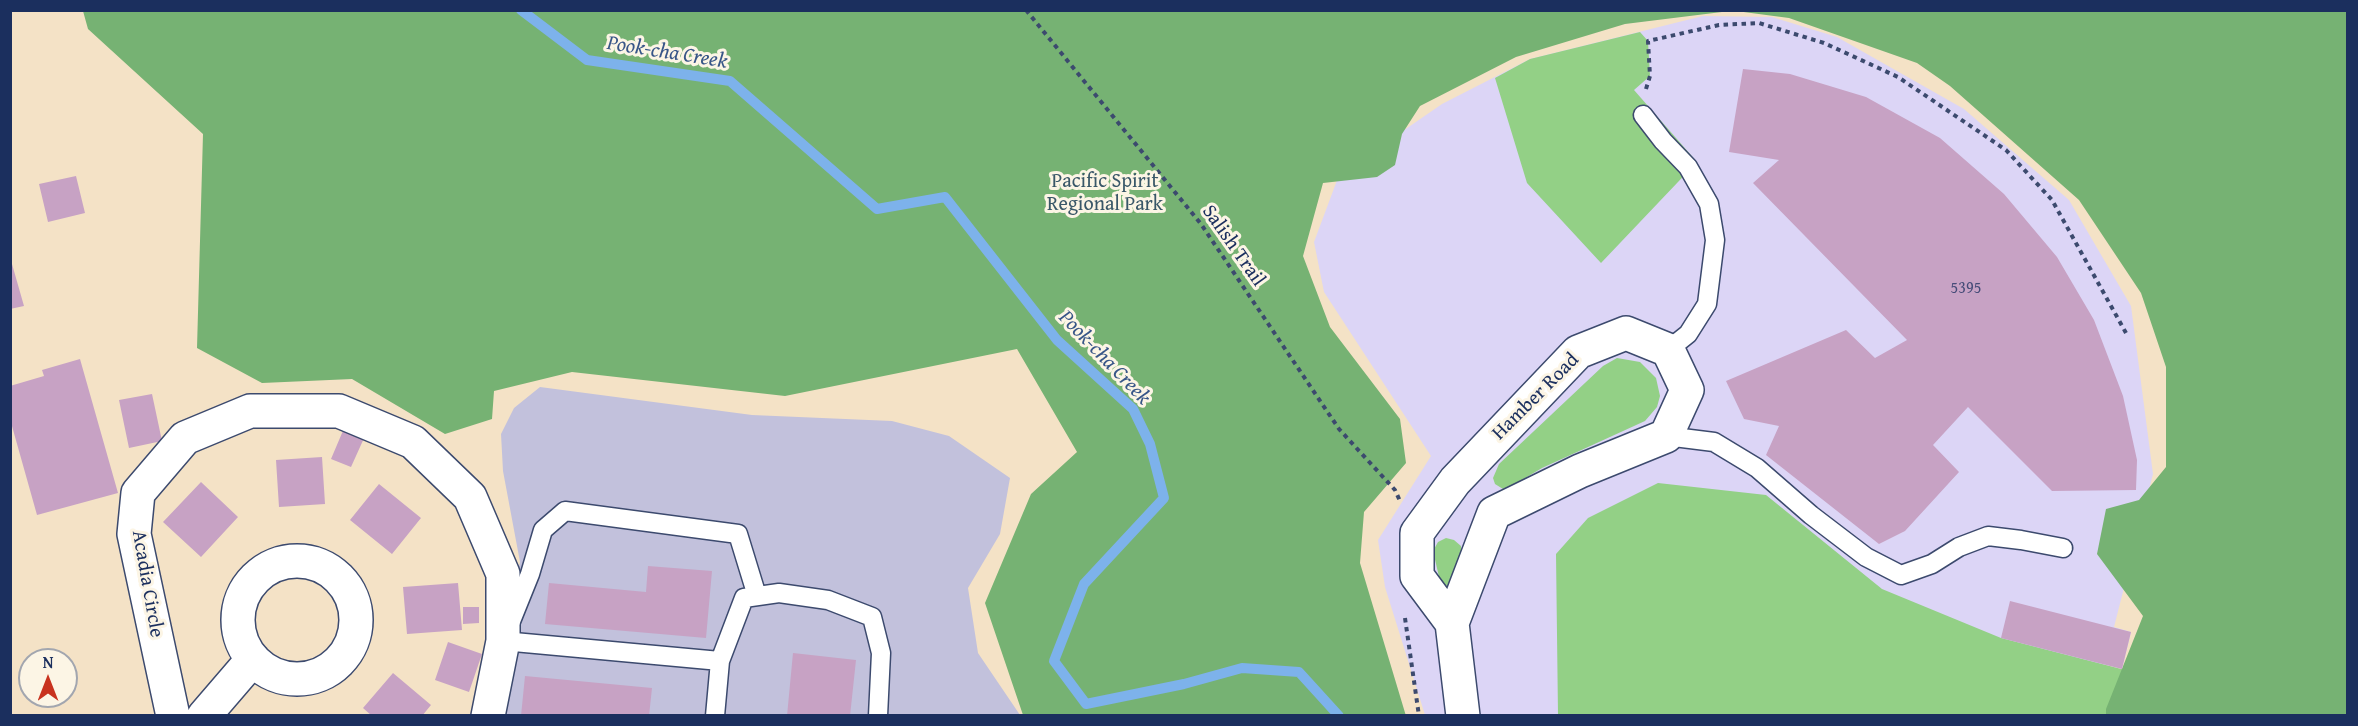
<!DOCTYPE html>
<html>
<head>
<meta charset="utf-8">
<style>
	body { margin:0 }
	#map { position:relative; width:2358px; height:726px; overflow:hidden; background:#f4e2c6; font-family:"Gentium Book Plus",serif }
	canvas { display:block }
	.frame { position:absolute; inset:0; border:12px solid #1b2f5e; pointer-events:none }
	.north { position:absolute; left:18px; top:648px; width:60px; height:60px; box-sizing:border-box; background:#fcf5e5; border:2px solid #a2a6af; border-radius:50%; rotate:0deg; font-size:16px; font-weight:700; line-height:24px; text-align:center; color:#1b2f5e }
	.north::after { content:''; display:block; margin:auto; width:21px; height:27px; background:#c8321e; clip-path:polygon(50% 0,100% 100%,50% 72%,0 100%) }
</style>
</head>
<body>
<div id="map">
<canvas width="2358" height="726"></canvas>
<div class="frame"></div>
<div class="north">N</div>
</div>
<script>
const ctx = document.querySelector('canvas').getContext('2d');
ctx.lineJoin = 'round';
function paint(path, color) {
  ctx.fillStyle = color;
  ctx.fill(path, 'evenodd');
}
function toPath(rows) {
  const path = new Path2D();
  for (const r of rows) {
    if (r.length === 3) {
      path.moveTo(r[0] + r[2], r[1]);
      path.arc(r[0], r[1], r[2], 0, 2 * Math.PI);
      continue;
    }
    path.moveTo(r[0], r[1]);
    for (let i = 2; i < r.length; i += 2) path.lineTo(r[i], r[i + 1]);
  }
  return path;
}
function strokePath(path, color, width, dash) {
  ctx.strokeStyle = color;
  ctx.lineWidth = width;
  ctx.lineCap = dash ? 'butt' : 'round';
  ctx.setLineDash(dash || []);
  ctx.stroke(path);
}
function write(font, color, halo, rows, align = 'center') {
  ctx.font = font + ' "Gentium Book Plus",serif';
  ctx.lineWidth = 6;
  ctx.setLineDash([]);
  ctx.textBaseline = 'middle';
  ctx.strokeStyle = halo;
  ctx.fillStyle = color;
  for (const [text, x, y, turn = 0] of rows) {
    ctx.save();
    ctx.translate(x, y);
    ctx.rotate((+turn || 0) * Math.PI / 180);
    ctx.textAlign = isNaN(turn) ? turn : align;
    if (halo) ctx.strokeText(text, 0, 0);
    ctx.fillText(text, 0, 0);
    ctx.restore();
  }
}
const built = toPath([
	[1703,16,1772,17,1837,37,1964,109,2069,200,2131,306,2153,474,2114,627,2131,632,2122,669,2105,665,2092,715,1425,715,1385,587,1378,540,1431,456,1324,292,1314,242,1339,175,1442,104,1530,59]
]);
const industrial = toPath([
	[540,387,752,415,892,421,949,436,1010,478,1000,534,968,588,978,653,1020,715,488,716,520,562,503,471,501,434,514,408]
]);
const green = toPath([
	[1640,32,1648,41,1650,76,1634,90,1697,162,1601,263,1527,183,1495,78,1530,59],
	[1617,358,1640,362,1656,378,1660,396,1657,407,1645,421,1542,468,1510,487,1503,489,1495,484,1493,478,1499,464,1603,366],
	[1658,483,1766,495,1882,589,2001,638,2129,671,2117,715,1558,715,1556,554,1588,518],
	[1446,538,1454,540,1461,546,1461,557,1451,584,1446,586,1440,581,1433,551,1438,542]
]);
const forest = toPath([
	[83,11,83,10,1730,11,1625,24,1516,57,1420,106,1402,134,1395,165,1377,177,1323,183,1303,256,1330,327,1400,419,1406,463,1364,512,1360,563,1406,716,1023,715,985,603,1031,494,1077,452,1017,349,785,396,572,372,494,391,492,419,445,434,352,379,262,383,197,348,203,134,88,29],
	[1736,11,2347,11,2347,715,2106,715,2106,709,2143,616,2097,554,2106,509,2139,500,2166,467,2166,367,2141,293,2079,200,1950,86,1917,63,1789,18]
]);
const stream = toPath([
	[521,10,587,60,730,81,877,209,945,197,1057,340,1133,409,1150,444,1164,498,1084,584,1054,661,1086,704,1184,684,1242,668,1299,672,1339,716]
]);
const building = toPath([
	[1743,69,1790,74,1866,97,1940,138,2004,194,2057,257,2094,320,2123,396,2137,460,2136,490,2052,491,1968,407,1933,445,1959,472,1905,531,1879,544,1766,455,1779,426,1744,419,1726,381,1846,330,1875,358,1907,340,1753,183,1779,160,1729,152],
	[76,176,85,213,48,222,39,184],
	[10,257,24,306,10,309],
	[80,359,118,493,37,515,10,419,10,386,44,376,42,370],
	[152,394,162,441,129,448,119,400],
	[345,426,365,436,351,467,331,459],
	[322,457,325,504,279,507,276,460],
	[201,482,238,517,201,557,163,522],
	[379,484,421,518,392,554,350,520],
	[648,566,712,571,706,638,545,624,549,583,646,592],
	[458,583,462,630,407,634,403,587],
	[2010,601,2131,632,2122,669,2001,638],
	[463,607,479,607,479,623,463,624],
	[448,642,482,654,469,692,435,680],
	[793,653,856,660,850,716,787,716],
	[393,673,431,705,422,716,372,716,363,708],
	[525,676,652,688,649,716,521,716]
]);
const path = toPath([
	[1026,10,1201,224,1339,429,1395,490,1400,501],
	[1646,89,1650,76,1648,41,1719,25,1759,23,1824,43,1898,77,2006,150,2052,200,2126,333],
	[1405,618,1419,716]
]);
const lane = toPath([
	[1643,115,1663,141,1688,167,1709,204,1715,240,1707,304,1688,334,1668,350],
	[1666,436,1714,442,1757,468,1811,515,1866,557,1901,575,1932,564,1959,547,1988,536,2021,540,2063,548],
	[720,661,503,641,530,574,543,530,565,511,738,534,757,596],
	[715,716,720,661,744,598,779,593,828,600,872,617,881,653,878,716]
]);
const street = toPath([
	[297,620,59],
	[1452,623,1417,576,1417,533,1455,481,1578,352,1626,333,1668,350,1687,390,1666,436,1580,471,1494,513,1452,623,1463,716],
	[173,716,134,534,138,493,185,438,250,411,339,411,413,442,470,497,503,574,503,641,488,716],
	[204,716,253,659]
]);
const numberNames = [
	["5395",1966,289]
];
const parkNames = [
	["Pacific Spirit",1105,182],
	["Regional Park",1105,205]
];
const streetNames = [
	["Salish Trail",1233,246,55],
	["Hamber Road",1536,397,-45],
	["Acadia Circle",147,584,80]
];
const waterNames = [
	["Pook-cha Creek",667,53,9],
	["Pook-cha Creek",1104,358,46]
];
paint(built, '#dcd5f6');
paint(industrial, '#c2c1dc');
paint(green, '#93d086');
paint(forest, '#76b273');
strokePath(stream, '#7db2eb', 10);
paint(building, '#c7a2c4');
strokePath(lane, '#3c4a6e', 21);
strokePath(street, '#3c4a6e', 36);
strokePath(path, '#3c4a6e', 4, [4.5, 4.5]);
strokePath(lane, '#fff', 18);
strokePath(street, '#fff', 33);
write('16px', '#464c78', null, numberNames);
write('20px', '#395768', '#fcf5e5', parkNames);
write('20px', '#1b2f5e', '#fcf5e5', streetNames);
write('italic 21px', '#385688', '#fcf5e5', waterNames);
</script>
</body>
</html>
